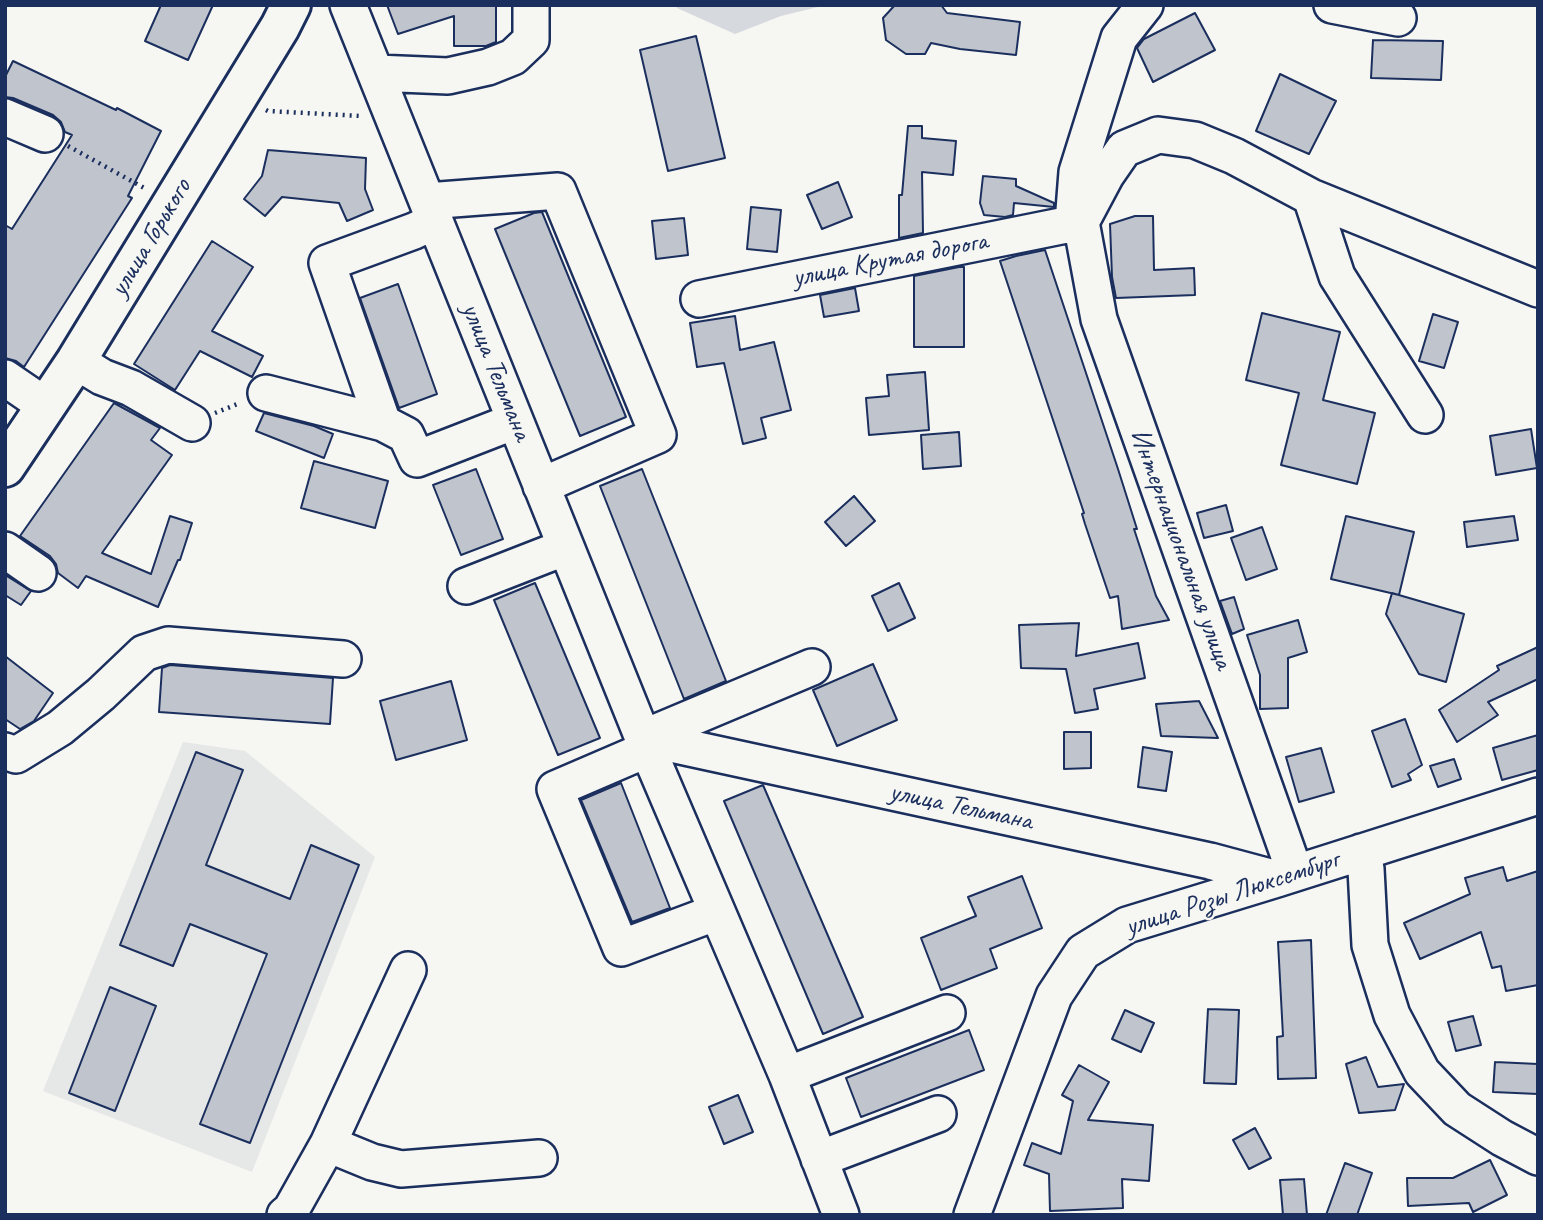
<!DOCTYPE html>
<html>
<head>
<meta charset="utf-8">
<style>
	body { margin:0 }
	#map { position:relative; width:1543px; height:1220px; overflow:hidden; background:#f6f6f2; font-family:Caveat,sans-serif }
	canvas { display:block }
	.frame { position:absolute; inset:0; border:7px solid #1b2f5e; pointer-events:none }
</style>
</head>
<body>
<div id="map">
<canvas width="1543" height="1220"></canvas>
<div class="frame"></div>
</div>
<script>
const ctx = document.querySelector('canvas').getContext('2d');
ctx.lineJoin = 'round';
function paint(path, color) {
  ctx.fillStyle = color;
  ctx.fill(path, 'evenodd');
}
function toPath(rows) {
  const path = new Path2D();
  for (const r of rows) {
    path.moveTo(r[0], r[1]);
    for (let i = 2; i < r.length; i += 2) path.lineTo(r[i], r[i + 1]);
  }
  return path;
}
function strokePath(path, color, width, dash) {
  ctx.strokeStyle = color;
  ctx.lineWidth = width;
  ctx.lineCap = dash ? 'butt' : 'round';
  ctx.setLineDash(dash || []);
  ctx.stroke(path);
}
function write(font, color, halo, rows, align = 'center') {
  ctx.font = font + ' Caveat,sans-serif';
  ctx.lineWidth = 5;
  ctx.setLineDash([]);
  ctx.textBaseline = 'middle';
  ctx.strokeStyle = halo;
  ctx.fillStyle = color;
  for (const [text, x, y, turn = 0] of rows) {
    ctx.save();
    ctx.translate(x, y);
    ctx.rotate((+turn || 0) * Math.PI / 180);
    ctx.textAlign = isNaN(turn) ? turn : align;
    if (halo) ctx.strokeText(text, 0, 0);
    ctx.fillText(text, 0, 0);
    ctx.restore();
  }
}
const built = toPath([
	[183,742,245,751,375,857,252,1172,43,1091]
]);
const green = toPath([
	[676,5,826,5,781,16,735,34,677,8]
]);
const building = toPath([
	[161,5,213,5,188,60,145,41,161,5],
	[387,5,496,5,496,42,486,46,454,46,454,16,398,34,387,5],
	[895,5,941,5,947,13,1020,22,1016,55,960,49,931,43,925,54,906,54,886,40,883,18,895,5],
	[1195,13,1215,50,1153,82,1137,48,1144,39,1195,13],
	[696,36,725,158,668,171,640,50,696,36],
	[1373,40,1443,41,1441,80,1371,78,1373,40],
	[13,61,116,110,117,108,161,131,128,196,132,198,24,367,16,361,5,358,5,225,12,229,72,135,65,132,61,122,53,115,13,98,5,97,5,77,13,61],
	[1280,74,1336,101,1309,154,1256,131,1280,74],
	[908,126,922,126,922,138,956,141,953,175,922,172,923,233,899,238,899,195,902,195,908,126],
	[268,150,366,158,365,189,373,210,347,221,339,203,282,197,265,216,244,199,262,176,268,150],
	[983,176,1016,179,1016,186,1054,203,1054,207,1014,203,1013,215,1005,217,984,215,980,203,983,176],
	[838,182,852,217,822,229,807,195,838,182],
	[751,207,781,210,777,252,747,249,751,207],
	[542,212,626,417,580,436,495,229,534,213,542,212],
	[1135,216,1153,216,1154,270,1194,268,1195,295,1116,298,1112,277,1110,224,1135,216],
	[684,218,688,255,656,259,652,221,684,218],
	[212,241,253,267,212,331,263,356,252,377,200,351,175,390,134,364,212,241],
	[1045,250,1118,469,1137,529,1134,529,1156,596,1169,620,1122,629,1118,596,1110,598,1085,524,1082,514,1084,513,1000,261,1016,256,1045,250],
	[959,267,964,267,964,347,914,347,914,276,959,267],
	[398,284,437,394,399,408,360,298,398,284],
	[855,288,859,311,824,317,820,295,855,288],
	[1262,313,1340,332,1323,400,1375,413,1357,484,1281,465,1299,393,1246,380,1262,313],
	[1433,314,1458,322,1444,368,1419,361,1433,314],
	[735,316,740,350,774,342,791,410,761,418,766,438,743,444,724,363,697,367,690,323,735,316],
	[925,372,929,430,869,435,866,398,889,396,887,375,925,372],
	[114,403,160,428,151,440,172,455,102,553,151,574,170,516,192,523,180,560,178,560,158,607,86,576,78,588,58,573,56,564,50,556,20,536,114,403],
	[264,413,314,426,333,434,324,458,256,431,264,413],
	[1531,429,1537,468,1496,475,1490,436,1531,429],
	[959,432,961,466,923,469,921,435,959,432],
	[314,461,388,481,375,528,301,508,314,461],
	[476,469,503,539,461,555,433,485,476,469],
	[642,469,726,681,684,699,600,486,642,469],
	[854,496,875,521,846,546,825,522,854,496],
	[1226,505,1233,531,1204,538,1197,513,1226,505],
	[1346,516,1414,532,1399,595,1331,579,1346,516],
	[1514,516,1518,540,1467,547,1464,522,1514,516],
	[1262,527,1277,569,1246,580,1231,538,1262,527],
	[5,575,31,591,21,605,5,595,5,575],
	[535,583,600,738,558,755,494,600,535,583],
	[899,583,915,618,888,631,872,596,899,583],
	[1392,593,1464,614,1446,682,1419,674,1386,614,1392,593],
	[1234,597,1244,629,1232,634,1220,601,1234,597],
	[1298,620,1307,652,1288,658,1288,708,1260,709,1260,675,1247,635,1298,620],
	[1079,623,1076,656,1138,643,1145,678,1094,689,1098,709,1075,713,1066,669,1021,668,1019,625,1079,623],
	[1538,647,1538,679,1488,702,1498,715,1457,742,1439,710,1499,670,1497,666,1538,647],
	[5,656,53,693,34,721,20,729,5,719,5,656],
	[873,664,897,720,837,746,813,690,873,664],
	[170,665,333,678,330,724,159,712,162,668,170,665],
	[451,681,467,740,396,760,380,701,451,681],
	[1199,701,1218,738,1161,736,1156,704,1199,701],
	[1405,719,1422,765,1408,774,1411,780,1392,787,1372,731,1405,719],
	[1064,732,1091,732,1091,768,1064,769,1064,732],
	[1538,735,1538,770,1502,780,1493,748,1538,735],
	[1143,747,1172,752,1166,791,1138,787,1143,747],
	[1321,748,1334,792,1299,802,1286,757,1321,748],
	[196,752,243,770,206,865,290,899,311,845,359,865,250,1143,200,1124,267,954,190,924,173,966,120,945,196,752],
	[1454,759,1461,779,1438,787,1430,766,1454,759],
	[621,783,670,908,632,922,581,800,621,783],
	[763,785,863,1017,823,1034,724,801,763,785],
	[1503,867,1507,881,1538,871,1538,985,1506,991,1501,966,1492,968,1481,932,1420,959,1404,923,1470,894,1465,878,1503,867],
	[1022,876,1042,928,990,949,997,968,941,990,921,938,976,916,968,897,1022,876],
	[1311,940,1316,1078,1278,1079,1277,1037,1283,1036,1278,942,1311,940],
	[110,987,156,1006,115,1111,69,1093,110,987],
	[1208,1009,1239,1010,1236,1084,1204,1083,1208,1009],
	[1125,1010,1154,1023,1141,1052,1112,1039,1125,1010],
	[1473,1016,1481,1045,1456,1051,1448,1022,1473,1016],
	[969,1030,984,1070,861,1117,846,1078,969,1030],
	[1366,1057,1378,1087,1404,1084,1395,1110,1359,1113,1346,1064,1366,1057],
	[1495,1062,1538,1064,1538,1094,1493,1092,1495,1062],
	[1079,1065,1109,1082,1088,1120,1153,1125,1149,1181,1122,1179,1123,1208,1050,1211,1049,1174,1024,1165,1032,1143,1061,1154,1073,1101,1062,1095,1079,1065],
	[738,1095,753,1132,724,1144,709,1107,738,1095],
	[1255,1128,1271,1158,1249,1169,1233,1140,1255,1128],
	[1490,1160,1507,1195,1473,1212,1469,1203,1408,1206,1407,1178,1453,1178,1490,1160],
	[1345,1163,1372,1173,1357,1215,1326,1215,1345,1163],
	[1304,1179,1307,1215,1283,1215,1280,1180,1304,1179]
]);
const path = toPath([
	[266,110,268,111,361,116],
	[68,146,146,189],
	[215,413,240,403]
]);
const minor = toPath([
	[348,5,643,738,787,1075,841,1215],
	[1332,5,1398,18],
	[376,73,448,76,488,67,513,57,531,40,531,5],
	[5,117,45,134],
	[1311,197,1337,276,1425,415],
	[427,201,558,191,658,435,541,486],
	[435,221,414,231,327,263,383,423,406,435,417,459,515,421],
	[1081,222,1099,319,1295,873],
	[1081,222,1106,175,1124,149,1158,135,1195,140,1234,156,1311,197,1538,289],
	[1073,223,1077,172,1119,38,1145,5],
	[699,299,1081,222],
	[76,361,102,377,131,388,192,423],
	[5,378,46,406],
	[266,393,383,423],
	[5,550,38,573],
	[466,586,566,547],
	[643,738,1210,861,1277,879],
	[643,738,812,667],
	[648,749,555,789,621,948,717,912],
	[5,751,16,755,60,728,101,694,144,653,168,645,343,659],
	[1361,852,1366,869,1370,945,1392,1015,1422,1072,1457,1109,1502,1138,1538,1157],
	[787,1075,947,1013],
	[328,1144,372,1162,401,1169,539,1158],
	[819,1159,938,1114],
	[285,1215,291,1210,328,1144,408,970],
	[972,1215,1054,996,1083,952,1127,925,1277,879,1538,796]
]);
const major = toPath([
	[5,467,76,361,280,27,291,5]
]);
const streetNames = [
	["улица Горького",151,238,-59],
	["улица Крутая дорога",890,260,-11],
	["улица Тельмана",496,372,68],
	["Интернациональная улица",1181,549,70],
	["улица Тельмана",961,807,12],
	["улица Розы Люксембург",1232,894,-18]
];
paint(built, '#e6e7e7');
paint(green, '#d6d9dd');
paint(building, '#c0c4cd');
strokePath(building, '#1b2f5e', 2);
strokePath(minor, '#1b2f5e', 40);
strokePath(major, '#1b2f5e', 44);
strokePath(path, '#1b2f5e', 4.5, [2, 5]);
strokePath(minor, '#f6f6f2', 35);
strokePath(major, '#f6f6f2', 38);
write('28px', '#1b2f5e', '#f6f6f2', streetNames);
</script>
</body>
</html>
